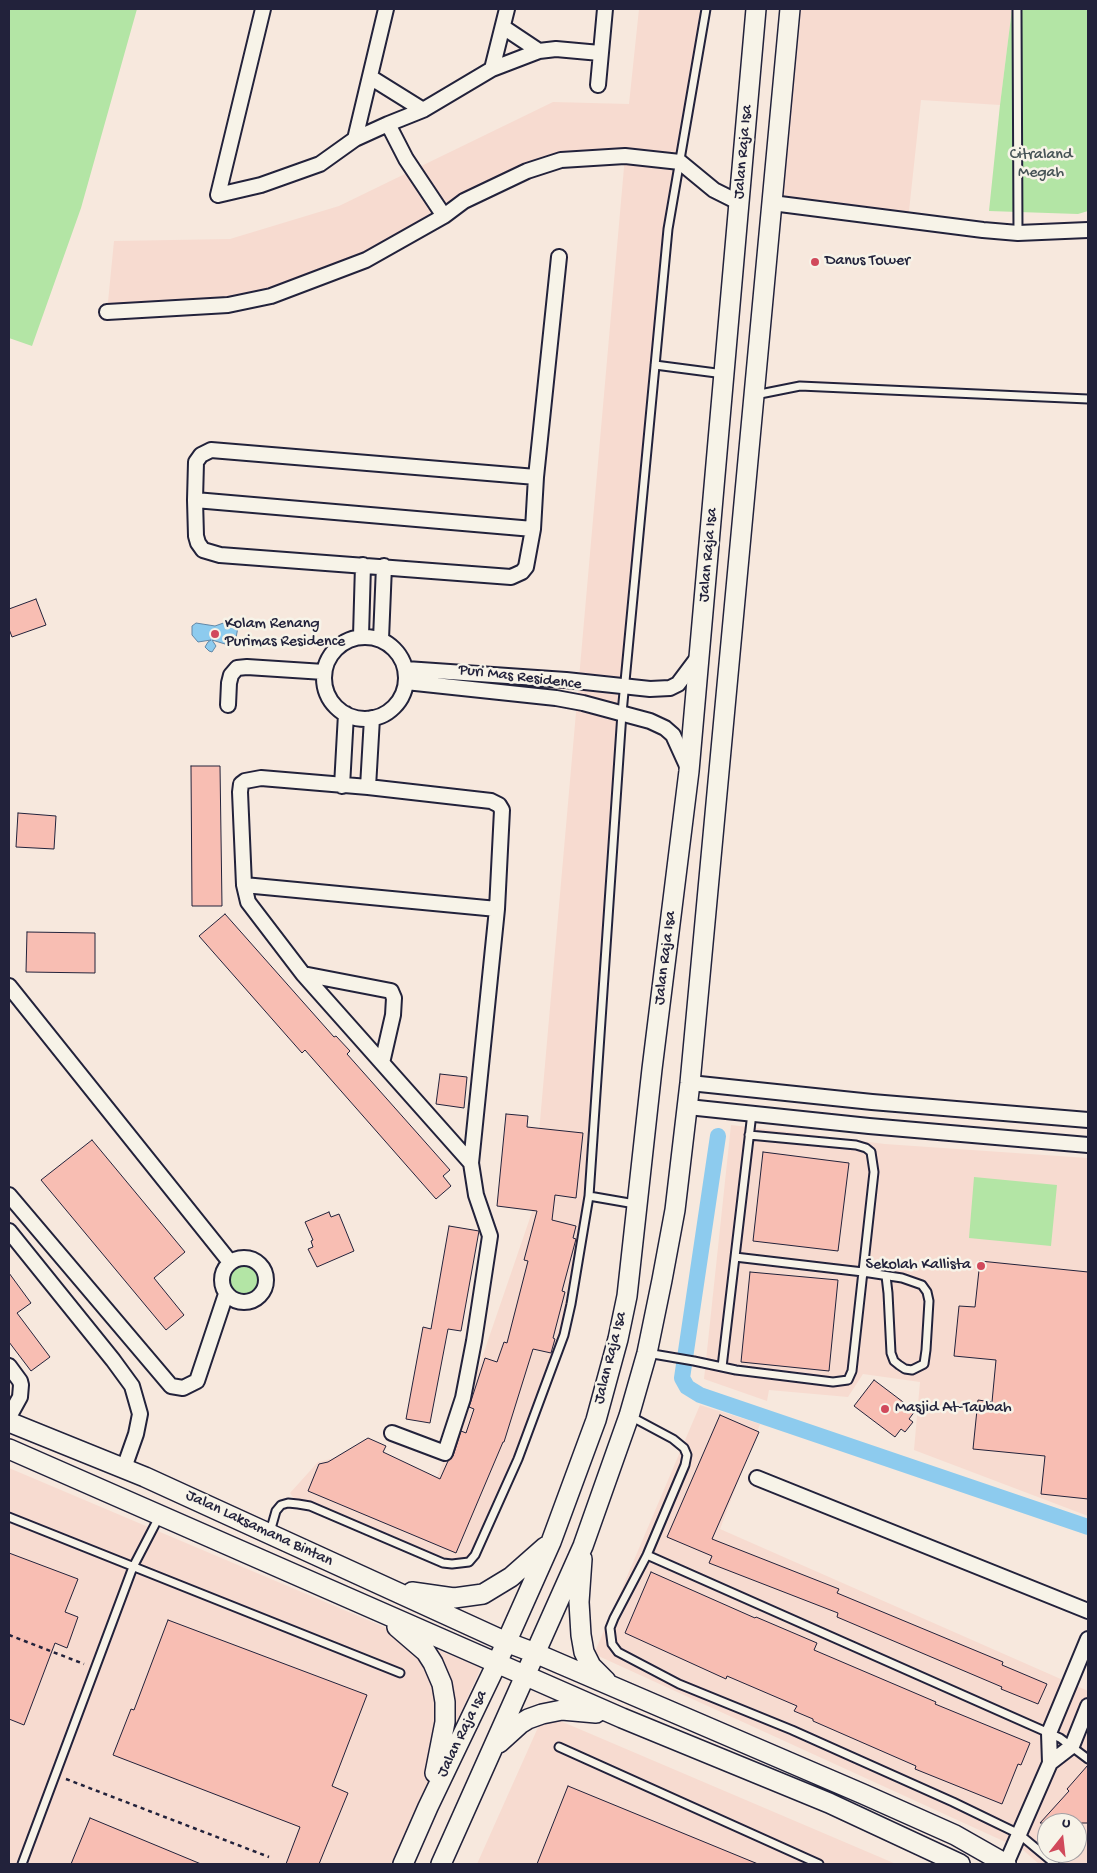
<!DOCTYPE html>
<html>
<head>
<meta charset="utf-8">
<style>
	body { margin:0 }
	#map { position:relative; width:1097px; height:1873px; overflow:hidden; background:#f7e8dd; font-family:"Gochi Hand",sans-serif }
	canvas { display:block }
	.frame { position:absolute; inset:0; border:10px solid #22223b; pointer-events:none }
	.north { position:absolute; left:1037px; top:1813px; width:50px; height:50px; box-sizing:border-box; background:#f7f3e8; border:1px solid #a29fa3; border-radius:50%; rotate:16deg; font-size:14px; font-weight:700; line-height:20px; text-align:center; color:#22223b }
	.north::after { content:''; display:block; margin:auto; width:18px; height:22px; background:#d1495b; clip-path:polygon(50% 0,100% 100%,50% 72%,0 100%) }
</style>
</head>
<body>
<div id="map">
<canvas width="1097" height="1873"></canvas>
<div class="frame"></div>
<div class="north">U</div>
</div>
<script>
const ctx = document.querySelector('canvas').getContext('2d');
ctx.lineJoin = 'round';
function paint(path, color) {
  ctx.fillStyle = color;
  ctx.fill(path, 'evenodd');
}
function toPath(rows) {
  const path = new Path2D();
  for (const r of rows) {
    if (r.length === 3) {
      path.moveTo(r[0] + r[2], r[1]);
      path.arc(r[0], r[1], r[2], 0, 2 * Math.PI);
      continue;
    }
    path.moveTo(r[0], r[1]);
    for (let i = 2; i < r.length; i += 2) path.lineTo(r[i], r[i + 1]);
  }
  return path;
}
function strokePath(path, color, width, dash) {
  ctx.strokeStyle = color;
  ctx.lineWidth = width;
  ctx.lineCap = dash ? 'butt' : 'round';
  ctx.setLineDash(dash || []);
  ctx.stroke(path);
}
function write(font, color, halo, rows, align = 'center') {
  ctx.font = font + ' "Gochi Hand",sans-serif';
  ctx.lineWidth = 5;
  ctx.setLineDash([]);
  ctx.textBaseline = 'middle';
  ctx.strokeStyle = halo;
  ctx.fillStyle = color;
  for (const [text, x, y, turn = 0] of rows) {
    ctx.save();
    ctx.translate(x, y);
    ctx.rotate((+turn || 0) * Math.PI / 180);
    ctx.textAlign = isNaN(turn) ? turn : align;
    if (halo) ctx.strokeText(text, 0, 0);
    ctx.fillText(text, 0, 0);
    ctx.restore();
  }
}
const built = toPath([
	[639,9,706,9,676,176,624,687,589,1196,571,1304,518,1459,469,1562,452,1564,298,1504,290,1493,318,1462,335,1458,428,1499,460,1422,532,1212,625,156,561,160,271,296,107,312,114,241,230,239,339,206,553,102,629,104],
	[790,9,1012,9,1000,105,921,100,908,220,772,203],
	[731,1125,885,1144,1088,1158,1088,1516,914,1450,920,1382,863,1374,848,1397,769,1390,767,1401,704,1379],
	[700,1405,760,1424,720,1529,1088,1691,1088,1864,1039,1864,1023,1850,594,1654],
	[1047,1823,1077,1823,1077,1853,1047,1853],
	[9,1468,481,1668,392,1864,9,1864],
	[544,1714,896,1864,477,1864]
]);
const green = toPath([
	[9,9,137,9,81,208,32,346,9,338],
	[1012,9,1088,9,1088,211,1078,214,989,211,1000,105],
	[974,1177,1057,1185,1051,1246,969,1238],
	[244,1280,14]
]);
const water = toPath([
	[229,621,235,623,238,627,236,638,231,642,225,644,212,640,216,646,212,652,209,651,205,647,208,642,211,640,198,642,192,635,192,626,196,623,215,626,229,621]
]);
const canal = toPath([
	[718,1136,682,1378,687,1387,700,1395,1088,1527]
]);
const building = toPath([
	[36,599,46,625,12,637,9,629,9,609,36,599],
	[191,766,220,766,222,906,192,906,191,766],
	[18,813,56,816,54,849,16,847,18,813],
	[225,914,334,1037,336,1036,350,1051,347,1054,450,1170,443,1176,451,1186,436,1199,305,1050,302,1053,199,936,225,914],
	[27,932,95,933,95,973,26,972,27,932],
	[440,1074,467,1077,464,1108,436,1104,440,1074],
	[506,1114,528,1116,527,1127,583,1133,576,1198,555,1195,552,1220,576,1226,573,1238,576,1239,562,1291,565,1292,553,1338,555,1339,551,1353,533,1349,504,1442,503,1442,456,1553,308,1491,319,1464,328,1462,368,1438,386,1446,383,1452,440,1479,448,1461,453,1456,461,1431,466,1433,474,1409,469,1407,485,1358,497,1362,504,1342,507,1343,528,1261,524,1260,537,1211,497,1206,506,1114],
	[92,1140,185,1252,154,1278,184,1315,166,1330,41,1180,92,1140],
	[763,1152,849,1163,838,1251,753,1241,763,1152],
	[329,1212,331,1217,339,1214,354,1251,317,1267,308,1249,313,1247,311,1241,313,1240,305,1222,329,1212],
	[449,1226,479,1231,461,1331,448,1329,430,1423,406,1419,423,1327,431,1329,449,1226],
	[980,1261,1088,1272,1088,1499,1041,1494,1045,1456,973,1449,978,1400,992,1402,996,1360,954,1356,959,1306,975,1307,980,1261],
	[750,1272,838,1280,829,1371,741,1362,750,1272],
	[9,1273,31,1303,17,1313,50,1357,31,1371,9,1342,9,1273],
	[874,1380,915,1411,909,1419,913,1422,905,1432,901,1429,895,1437,854,1406,874,1380],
	[720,1415,759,1432,712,1539,839,1589,837,1593,1003,1662,1002,1665,1047,1684,1038,1704,1001,1689,1002,1687,837,1617,838,1613,709,1563,712,1556,667,1537,720,1415],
	[9,1553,78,1579,65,1612,78,1617,67,1648,55,1643,24,1725,9,1719,9,1553],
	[651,1572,755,1618,756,1617,817,1643,814,1650,936,1702,935,1704,1030,1743,1021,1765,1018,1764,1002,1804,915,1769,916,1766,813,1721,813,1719,794,1711,797,1706,727,1676,726,1679,625,1633,651,1572],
	[168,1620,367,1695,332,1786,348,1793,319,1864,286,1864,300,1827,113,1755,131,1709,134,1710,168,1620],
	[1088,1765,1088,1823,1040,1823,1069,1791,1067,1789,1088,1765],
	[568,1786,758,1864,537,1864,568,1786],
	[90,1818,201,1864,71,1864,90,1818]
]);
const path = toPath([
	[9,1635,84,1664],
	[66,1779,269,1857]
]);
const service = toPath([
	[1017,9,1018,233],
	[655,365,724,374],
	[755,395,800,386,1088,399],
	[589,1196,635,1204],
	[735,1257,863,1272,902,1278,922,1285,927,1292,929,1301,926,1350,924,1364,912,1370,905,1369,899,1365,894,1361,891,1353,888,1293,886,1276],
	[647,1353,694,1361,736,1370,833,1382,848,1380,852,1371,874,1172,871,1152,866,1148,856,1145,749,1135],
	[722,1367,752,1113],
	[630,1416,673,1439,684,1448,687,1455,685,1465,647,1555,614,1618,610,1628,612,1644,618,1652,679,1684,792,1730,953,1802,1019,1834,1055,1864],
	[9,1517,400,1673],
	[270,1532,276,1511,281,1505,288,1503,298,1504,310,1506,443,1563,452,1564,469,1562,475,1555,518,1459,564,1335,571,1304,589,1196,622,713,668,229,706,9],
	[647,1555,1060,1738,1088,1759],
	[559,1747,819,1864],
	[22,1864,133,1567,159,1517]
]);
const minor = toPath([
	[263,9,218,195,261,185,320,164,355,139,388,124,423,110,492,69,539,51,556,49,600,53],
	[503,27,539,51],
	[492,69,507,9],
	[370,77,423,110],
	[598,85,605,9],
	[388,124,406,159,444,216],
	[355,139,386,9],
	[772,203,983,230,1018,233,1088,230],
	[107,312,228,305,271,296,366,260,444,216,464,201,527,171,561,160,625,156,680,162,714,190,740,203],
	[536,477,211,450,201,455,196,462,195,500,196,536,198,543,203,550,220,555,511,577,522,572,526,567,533,529,536,477,559,257],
	[195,500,533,529],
	[361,636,363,565],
	[365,678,41],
	[381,639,384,566],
	[406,669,566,680,650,689,670,688,678,684,699,656],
	[406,682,556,698,583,703,650,721,665,728,673,735,688,768],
	[228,705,229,683,231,675,237,668,247,667,324,672],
	[342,786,346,714],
	[368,787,372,718],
	[244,885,497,909],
	[303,974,391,991,394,998,393,1015,382,1063],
	[9,986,230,1262],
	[690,1083,872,1102,1088,1120],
	[688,1107,869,1126,1088,1145],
	[9,1195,171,1386,183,1388,197,1381,226,1294],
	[9,1231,113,1360,132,1386,140,1414,136,1434,124,1468],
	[244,1280,22],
	[9,1366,20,1381,21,1385,20,1397,9,1417],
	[392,1433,445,1453,463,1398,474,1341,490,1236,476,1195,471,1163,497,909,502,810,499,805,491,801,368,787,261,778,245,781,241,784,240,792,244,885,248,902,303,974,471,1163],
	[757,1478,1088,1611],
	[1050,1763,1072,1746,1088,1706],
	[1006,1864,1050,1763,1049,1733,1088,1639]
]);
const secondary = toPath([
	[9,1422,145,1477,506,1642,535,1653,863,1794,955,1835,1006,1864],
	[9,1449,622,1718,829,1803,960,1864],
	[582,1559,579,1602,581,1635,584,1652,591,1666,606,1681],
	[412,1592,454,1598,483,1594,511,1577,545,1547],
	[397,1627,426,1652,433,1663,442,1684,445,1702,445,1722,435,1773],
	[499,1743,520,1724,528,1719,542,1714,562,1710,596,1713],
	[403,1864,428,1807,497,1663,551,1542,596,1420,618,1339,627,1296,652,1069,689,771,756,9],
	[441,1864,583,1546,629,1416,647,1353,662,1280,675,1210,690,1083,790,9]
]);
const markers = [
	[815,262,5,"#d1495b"],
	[215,634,5,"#d1495b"],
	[981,1266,5,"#d1495b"],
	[885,1409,5,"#d1495b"]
];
const streetNames = [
	["Jalan Raja Isa",744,152,-85],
	["Jalan Raja Isa",709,555,-85],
	["Puri Mas Residence",520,678,7],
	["Jalan Raja Isa",666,958,-83],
	["Jalan Raja Isa",611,1358,-76],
	["Jalan Laksamana Bintan",259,1529,25],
	["Jalan Raja Isa",463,1734,-64]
];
const parkNames = [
	["Citraland",1041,156],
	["Megah",1041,174]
];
const poiNames = [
	["Danus Tower",825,262],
	["Kolam Renang",225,625],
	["Purimas Residence",225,643],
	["Sekolah Kallista",971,1266,"right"],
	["Masjid At-Taubah",895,1409]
];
paint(built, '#f7dbd0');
paint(green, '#b3e5a5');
paint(water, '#8dcbee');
strokePath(water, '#6287a6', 1);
strokePath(canal, '#8dcbee', 16);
paint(building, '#f8beb3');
strokePath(building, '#22223b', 1);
strokePath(service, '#22223b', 11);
strokePath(minor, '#22223b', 18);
strokePath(secondary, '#22223b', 22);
strokePath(path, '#22223b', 2.5, [4, 4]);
strokePath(service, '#f7f3e8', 7);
strokePath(minor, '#f7f3e8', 14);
strokePath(secondary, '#f7f3e8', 19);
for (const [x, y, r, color] of markers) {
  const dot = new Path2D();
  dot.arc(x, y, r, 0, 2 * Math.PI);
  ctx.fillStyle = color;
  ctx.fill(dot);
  strokePath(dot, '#f7f3e8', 2);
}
write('16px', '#22223b', '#f7f3e8', streetNames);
write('16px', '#465356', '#f7f3e8', parkNames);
write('16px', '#22223b', '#f7f3e8', poiNames, 'left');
</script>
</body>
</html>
